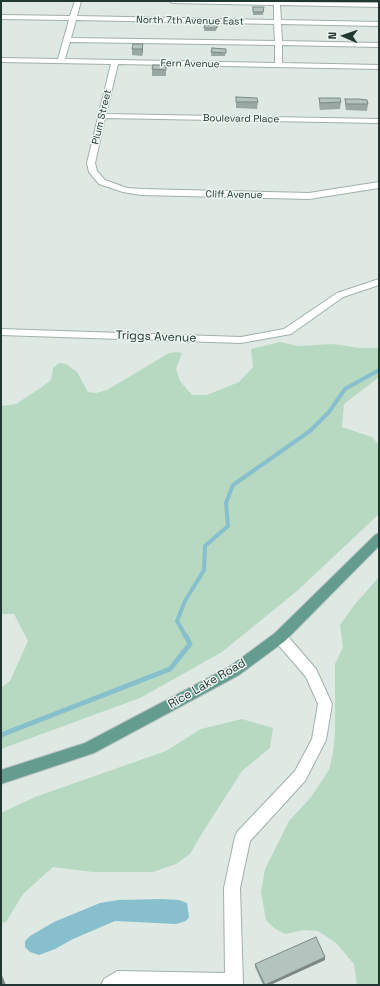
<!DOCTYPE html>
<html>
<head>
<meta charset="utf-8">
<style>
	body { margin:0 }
	#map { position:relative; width:380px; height:986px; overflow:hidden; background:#dee9e4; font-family:"Space Grotesk",sans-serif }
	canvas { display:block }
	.frame { position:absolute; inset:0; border:2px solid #203732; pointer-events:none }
	.north { position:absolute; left:324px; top:16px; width:40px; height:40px; -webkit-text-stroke:3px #eef6f2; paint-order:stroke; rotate:272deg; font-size:11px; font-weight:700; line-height:16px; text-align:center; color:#203732 }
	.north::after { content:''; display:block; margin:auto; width:14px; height:18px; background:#203732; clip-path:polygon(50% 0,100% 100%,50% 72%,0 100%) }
</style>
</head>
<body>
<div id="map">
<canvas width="380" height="986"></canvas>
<div class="frame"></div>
<div class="north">N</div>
</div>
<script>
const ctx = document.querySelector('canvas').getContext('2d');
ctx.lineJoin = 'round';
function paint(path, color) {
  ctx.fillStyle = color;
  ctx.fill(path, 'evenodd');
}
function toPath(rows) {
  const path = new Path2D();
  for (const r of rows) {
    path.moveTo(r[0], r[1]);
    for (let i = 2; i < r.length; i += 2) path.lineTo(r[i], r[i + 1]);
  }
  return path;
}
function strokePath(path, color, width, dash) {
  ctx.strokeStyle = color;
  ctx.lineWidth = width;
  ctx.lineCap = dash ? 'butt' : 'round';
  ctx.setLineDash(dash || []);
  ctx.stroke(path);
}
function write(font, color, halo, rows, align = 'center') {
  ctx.font = font + ' "Space Grotesk",sans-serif';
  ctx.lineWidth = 3;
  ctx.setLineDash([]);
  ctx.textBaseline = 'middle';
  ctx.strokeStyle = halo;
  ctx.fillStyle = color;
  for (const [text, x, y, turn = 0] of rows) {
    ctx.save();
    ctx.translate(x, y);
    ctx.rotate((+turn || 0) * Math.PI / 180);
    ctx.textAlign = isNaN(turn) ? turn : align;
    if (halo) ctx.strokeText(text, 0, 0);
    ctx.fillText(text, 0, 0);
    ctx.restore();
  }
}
const green = toPath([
	[280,342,297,346,333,344,360,348,379,348,379,377,344,404,342,427,372,437,379,445,379,514,297,591,222,652,140,698,1,749,1,688,10,681,28,641,14,614,1,614,1,406,16,404,39,389,51,380,53,368,59,363,66,364,77,372,88,392,96,393,107,390,169,353,176,352,182,353,176,369,180,381,192,395,207,395,239,382,253,367,251,349],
	[379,577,379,985,357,985,354,964,336,943,318,931,304,930,285,934,274,928,266,920,261,892,265,869,289,821,311,797,329,770,333,753,335,733,335,664,343,647,340,625,355,604],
	[242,719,273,728,270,748,242,771,201,835,190,854,176,864,153,872,93,872,53,867,23,894,6,922,1,923,1,813,35,797,166,751,201,729]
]);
const water = toPath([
	[161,899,179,900,187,903,189,917,186,921,176,924,115,921,73,939,55,949,39,955,30,952,25,947,25,941,30,936,54,922,100,903,118,900]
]);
const streamFar1 = toPath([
	[186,637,177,621,185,601,204,570,205,546,228,526,226,503,233,485,310,431,329,412,345,389,379,370]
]);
const stream = toPath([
	[1,735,170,669,190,644,186,636]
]);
const minor = toPath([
	[75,1,81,1,77,16,274,20,274,5,172,3,169,1,379,3,379,7,280,5,281,20,379,22,379,26,281,24,282,41,379,43,379,47,282,45,282,63,379,65,379,69,118,64,106,114,379,119,379,123,105,118,95,163,97,171,105,180,127,188,141,189,309,193,379,182,379,188,309,199,141,195,123,192,99,184,89,172,87,163,111,64,1,62,1,58,58,59,69,20,1,19,1,15,70,16,75,1],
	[76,20,274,24,275,41,71,38,76,20],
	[70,42,275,45,275,63,65,59,70,42],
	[379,279,379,285,343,297,291,334,241,343,1,335,1,329,241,337,284,329,337,293,379,279],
	[280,631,285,633,316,669,332,704,326,740,305,781,250,841,240,888,243,985,101,985,104,979,117,971,225,973,224,888,235,837,237,832,295,771,312,739,318,704,306,677,275,641,273,637,275,633,280,631]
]);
const major = toPath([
	[379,533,379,546,285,641,239,675,94,753,1,784,1,770,85,743,229,667,275,633,375,535,379,533]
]);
const wall = toPath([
	[253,7,264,7,263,15,253,15],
	[205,25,217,25,216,31,204,31],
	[143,44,143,51,142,56,132,55,132,49],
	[212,48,226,49,225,56,211,56],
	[166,65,166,76,152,76,152,69],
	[236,97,258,102,257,109,236,108],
	[319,98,341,102,340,109,320,110,319,105],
	[345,99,368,104,367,111,346,110,345,105],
	[325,960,270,985,263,985,255,967,255,964]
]);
const shadedWall = toPath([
	[143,44,143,51,142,56,142,49],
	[325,957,325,960,270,985,265,985],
	[1,973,6,985,1,985]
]);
const building = toPath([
	[253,7,264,7,263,12,253,12,253,7],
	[205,25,217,25,217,28,204,28,205,25],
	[133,44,143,44,142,49,132,49,133,44],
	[212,48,226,49,226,53,211,52,212,48],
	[153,65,166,65,166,70,152,69,153,65],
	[236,97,257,98,258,102,236,102,236,97],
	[319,98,340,98,341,102,320,103,319,98],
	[345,99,359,99,367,100,368,104,346,104,345,99],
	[316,937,325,957,265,985,255,964,316,937]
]);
const farStreetnames = [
	["North 7th Avenue East",190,21,1],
	["Fern Avenue",190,64,1],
	["Plum Street",102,117,-77],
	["Boulevard Place",241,119,1],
	["Cliff Avenue",234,195,1]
];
const streetNames = [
	["Triggs Avenue",156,337,2],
	["Rice Lake Road",207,684,-30]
];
paint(green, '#b7d9c2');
paint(water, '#87bfcc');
strokePath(streamFar1, '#87bfcc', 4);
strokePath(stream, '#87bfcc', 5);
strokePath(minor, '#a1b0ab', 2);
strokePath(major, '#bcc3c2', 2);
paint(minor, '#fff');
paint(major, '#649d90');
paint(wall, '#9aa8a3');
paint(shadedWall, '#7d8884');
paint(building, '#b3c3bd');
strokePath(building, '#7d8884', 1);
write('10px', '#203732', '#eef6f2', farStreetnames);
write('12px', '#203732', '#eef6f2', streetNames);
</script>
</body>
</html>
